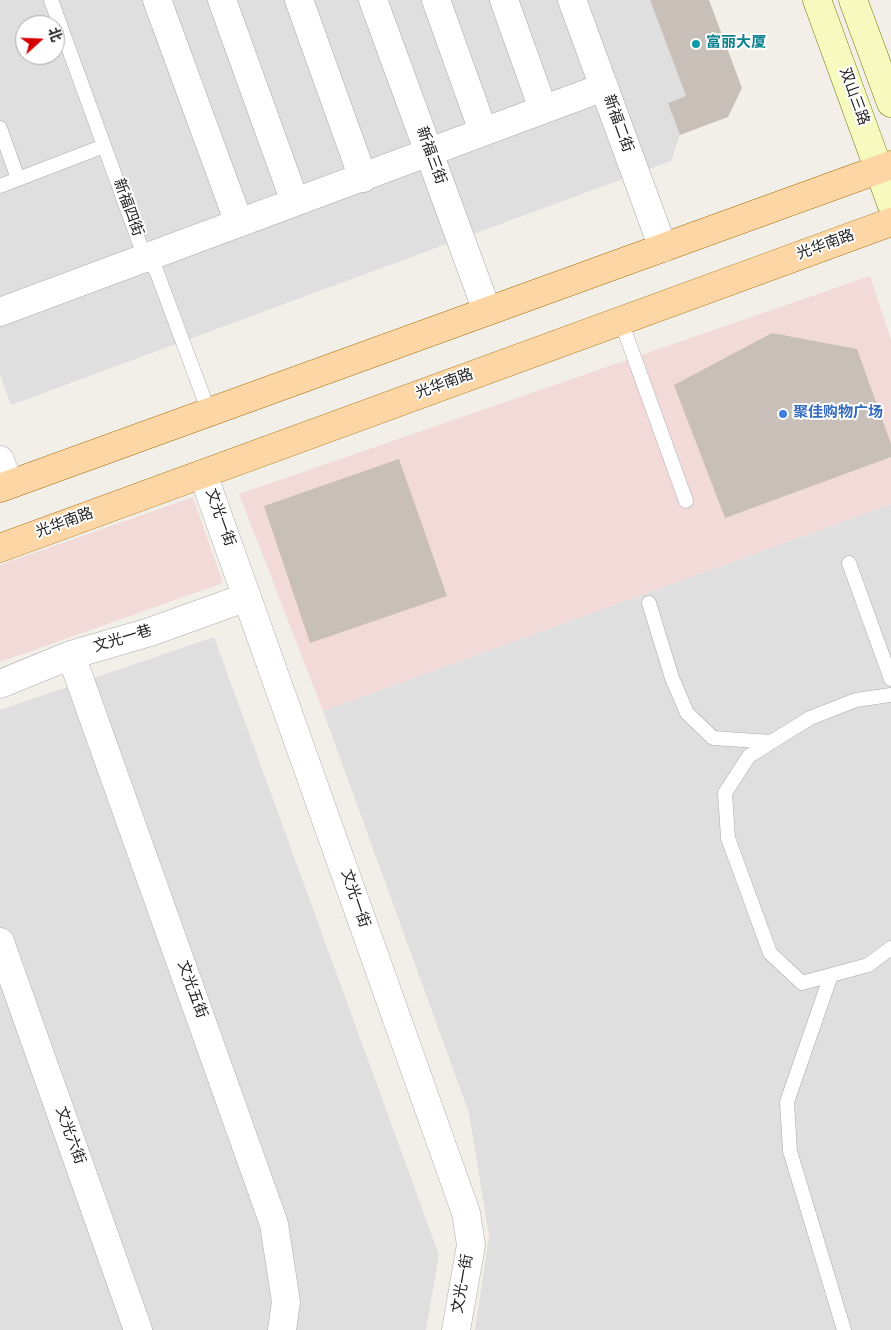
<!DOCTYPE html>
<html>
<head>
<meta charset="utf-8">
<style>
	body { margin:0 }
	#map { position:relative; width:891px; height:1330px; overflow:hidden; background:#f2efe9; font-family:Overpass,"Noto Sans SC",sans-serif }
	canvas { display:block }
	.north { position:absolute; left:15px; top:15px; width:50px; height:50px; box-sizing:border-box; background:#fff; border:1px solid #a7a7a7; border-radius:50%; rotate:70deg; font-size:14px; font-weight:700; line-height:20px; text-align:center; color:#222 }
	.north::after { content:''; display:block; margin:auto; width:18px; height:22px; background:#d40000; clip-path:polygon(50% 0,100% 100%,50% 72%,0 100%) }
</style>
</head>
<body>
<div id="map">
<canvas width="891" height="1330"></canvas>
<div class="north">北</div>
</div>
<script>
const ctx = document.querySelector('canvas').getContext('2d');
ctx.lineJoin = 'round';
function paint(path, color) {
  ctx.fillStyle = color;
  ctx.fill(path, 'evenodd');
}
function toPath(rows) {
  const path = new Path2D();
  for (const r of rows) {
    path.moveTo(r[0], r[1]);
    for (let i = 2; i < r.length; i += 2) path.lineTo(r[i], r[i + 1]);
  }
  return path;
}
function strokePath(path, color, width, dash) {
  ctx.strokeStyle = color;
  ctx.lineWidth = width;
  ctx.lineCap = dash ? 'butt' : 'round';
  ctx.setLineDash(dash || []);
  ctx.stroke(path);
}
function write(font, color, halo, rows, align = 'center') {
  ctx.font = font + ' Overpass,"Noto Sans SC",sans-serif';
  ctx.lineWidth = 4;
  ctx.setLineDash([]);
  ctx.textBaseline = 'middle';
  ctx.strokeStyle = halo;
  ctx.fillStyle = color;
  for (const [text, x, y, turn = 0] of rows) {
    ctx.save();
    ctx.translate(x, y);
    ctx.rotate((+turn || 0) * Math.PI / 180);
    ctx.textAlign = isNaN(turn) ? turn : align;
    if (halo) ctx.strokeText(text, 0, 0);
    ctx.fillText(text, 0, 0);
    ctx.restore();
  }
}
const residential = toPath([
	[0,0,650,0,686,96,668,103,680,135,671,161,11,405,0,375],
	[25,25,55,25,55,55,25,55],
	[891,504,891,1330,475,1330,489,1236,469,1113,323,711],
	[214,637,439,1255,426,1330,0,1330,0,710]
]);
const commercial = toPath([
	[870,276,891,340,891,504,323,711,239,494],
	[193,497,223,583,0,662,0,565]
]);
const building = toPath([
	[650,0,709,0,742,88,728,117,680,135,668,103,686,96],
	[772,333,857,349,891,444,891,457,725,518,674,385],
	[399,459,447,596,310,643,264,506]
]);
const service = toPath([
	[51,0,145,258,156,270,209,412],
	[0,128,18,179],
	[0,186,104,146],
	[621,321,686,501],
	[849,563,891,679],
	[649,603,672,678,687,713,713,738,771,742],
	[891,695,856,700,810,718,749,756,725,793,728,838,770,953,802,983,868,965,891,948],
	[831,975,787,1102,790,1151,844,1330]
]);
const minor = toPath([
	[157,0,239,223],
	[222,0,295,202],
	[299,0,363,178],
	[373,0,487,311],
	[436,0,483,131],
	[504,0,543,109],
	[572,0,663,248],
	[0,312,604,87],
	[71,655,274,1224,286,1302,282,1330],
	[0,684,71,655,150,632,247,597],
	[0,942,138,1330]
]);
const tertiary = toPath([
	[0,460,9,484],
	[203,474,466,1213,471,1245,456,1330]
]);
const secondary = toPath([
	[817,0,891,203],
	[853,0,891,103]
]);
const primary = toPath([
	[0,488,891,165],
	[0,548,891,222]
]);
const markers = [
	[696,44,5,"#0f9aa8"],
	[783,414,5,"#3f7fe0"]
];
const cultureNames = [
	["富丽大厦",706,44]
];
const streetNames = [
	["双山三路",853,97,70],
	["新福二街",617,124,70],
	["新福三街",430,156,70],
	["新福四街",127,208,70],
	["光华南路",826,246,-20],
	["光华南路",445,385,-20],
	["文光一街",219,518,70],
	["光华南路",65,524,-20],
	["文光一巷",123,640,-17],
	["文光一街",354,899,71],
	["文光五街",191,990,70],
	["文光六街",69,1136,70],
	["文光一街",464,1284,-80]
];
const shopNames = [
	["聚佳购物广场",793,414]
];
paint(residential, '#e0dfdf');
paint(commercial, '#f2dad9');
paint(building, '#c7bfb8');
strokePath(service, '#a9a9a9', 15);
strokePath(minor, '#a9a9a9', 29);
strokePath(tertiary, '#a9a9a9', 29);
strokePath(secondary, '#707d05', 29);
strokePath(primary, '#a06b00', 29);
strokePath(service, '#fff', 14);
strokePath(minor, '#fff', 28);
strokePath(tertiary, '#fff', 28);
strokePath(secondary, '#f7fabf', 28);
strokePath(primary, '#fcd6a4', 28);
for (const [x, y, r, color] of markers) {
  const dot = new Path2D();
  dot.arc(x, y, r, 0, 2 * Math.PI);
  ctx.fillStyle = color;
  ctx.fill(dot);
  strokePath(dot, '#fff', 2);
}
write('bold 15px', '#0d838f', '#fff', cultureNames, 'left');
write('15px', '#222', '#fff', streetNames);
write('bold 15px', '#366cbe', '#fff', shopNames, 'left');
</script>
</body>
</html>
